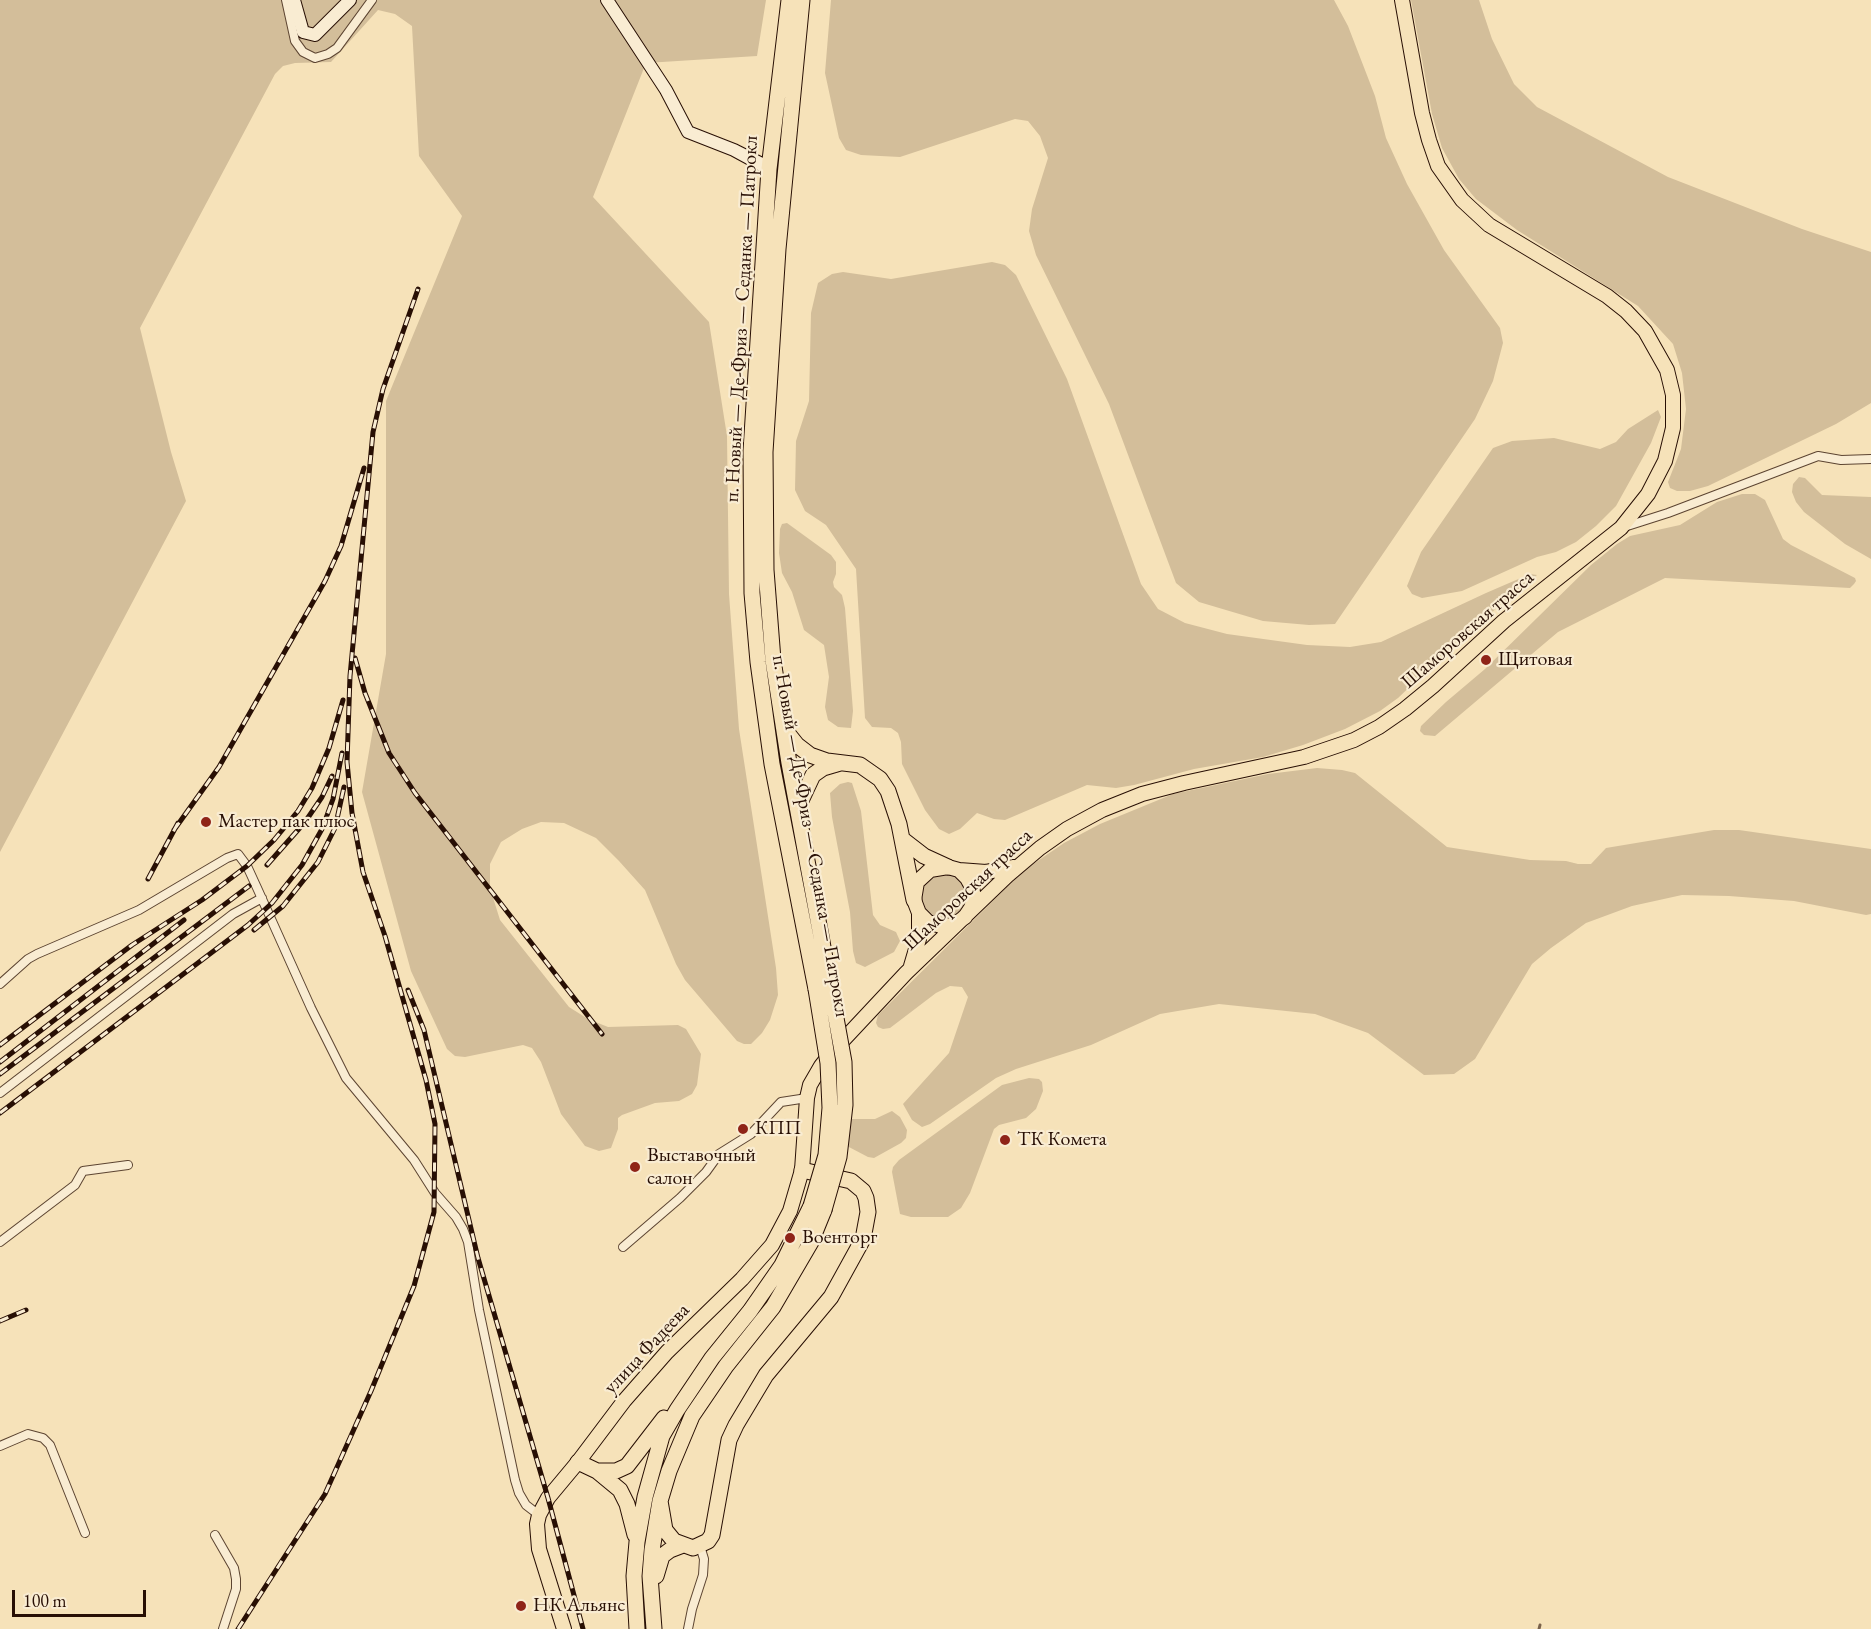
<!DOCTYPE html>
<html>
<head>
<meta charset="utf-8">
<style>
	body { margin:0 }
	#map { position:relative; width:1871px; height:1629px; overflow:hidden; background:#f6e2b9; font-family:"EB Garamond",serif }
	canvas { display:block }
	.scale { position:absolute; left:12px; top:1590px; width:134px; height:27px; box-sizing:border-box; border:3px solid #280f04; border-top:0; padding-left:8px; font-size:18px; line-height:21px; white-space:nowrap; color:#280f04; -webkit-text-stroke:4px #f9ecd2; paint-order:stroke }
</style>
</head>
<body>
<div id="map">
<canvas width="1871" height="1629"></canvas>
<div class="scale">100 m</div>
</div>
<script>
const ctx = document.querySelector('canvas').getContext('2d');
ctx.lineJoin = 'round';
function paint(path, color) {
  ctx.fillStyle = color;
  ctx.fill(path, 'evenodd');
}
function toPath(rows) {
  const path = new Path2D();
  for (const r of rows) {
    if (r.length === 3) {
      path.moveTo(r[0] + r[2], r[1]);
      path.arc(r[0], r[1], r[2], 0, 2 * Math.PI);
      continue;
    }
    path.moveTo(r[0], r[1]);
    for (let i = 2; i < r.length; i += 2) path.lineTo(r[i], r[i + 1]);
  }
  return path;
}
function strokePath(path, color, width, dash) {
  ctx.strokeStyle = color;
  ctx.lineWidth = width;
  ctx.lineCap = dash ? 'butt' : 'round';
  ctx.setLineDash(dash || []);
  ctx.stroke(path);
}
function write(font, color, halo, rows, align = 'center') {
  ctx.font = font + ' "EB Garamond",serif';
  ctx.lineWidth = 4.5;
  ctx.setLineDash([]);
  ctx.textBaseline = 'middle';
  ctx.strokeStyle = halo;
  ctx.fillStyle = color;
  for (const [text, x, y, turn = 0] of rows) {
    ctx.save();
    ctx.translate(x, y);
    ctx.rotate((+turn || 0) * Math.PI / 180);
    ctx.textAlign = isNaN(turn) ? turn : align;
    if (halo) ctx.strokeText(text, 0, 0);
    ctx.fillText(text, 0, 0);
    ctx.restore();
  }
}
const green = toPath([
	[0,0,766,0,757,56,646,63,593,197,709,322,727,436,729,594,739,729,776,968,778,995,770,1020,762,1033,751,1044,744,1044,737,1041,685,980,676,964,645,890,619,861,596,838,564,823,541,822,522,829,501,842,490,864,490,888,500,920,569,1007,588,1019,608,1027,678,1025,686,1029,701,1054,697,1085,692,1094,679,1101,655,1103,622,1115,618,1118,618,1129,611,1148,599,1151,585,1146,561,1114,541,1062,532,1048,523,1045,465,1057,455,1056,447,1049,411,971,362,792,386,654,386,401,462,216,419,156,412,26,395,14,378,10,331,62,295,63,283,66,275,74,140,328,171,452,186,501,0,852],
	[831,0,1334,0,1348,26,1375,96,1386,138,1407,184,1444,250,1500,328,1503,343,1493,381,1475,419,1335,624,1309,625,1263,621,1199,602,1176,583,1109,404,1036,255,1029,231,1032,209,1048,158,1040,136,1028,121,1015,119,900,157,861,155,846,150,839,138,825,73],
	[1411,0,1479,0,1492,39,1514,84,1537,107,1668,177,1802,229,1871,252,1871,403,1836,424,1708,486,1690,491,1677,491,1670,488,1668,482,1681,449,1686,409,1682,373,1673,344,1638,306,1517,230,1476,199,1459,179,1442,148,1432,114],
	[992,262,1005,265,1016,275,1067,379,1141,584,1158,609,1185,623,1227,634,1307,645,1350,647,1381,642,1486,593,1530,574,1537,575,1463,636,1398,698,1380,711,1345,729,1303,745,1263,757,1194,769,1134,785,1116,788,1087,785,1005,820,994,819,977,813,960,829,949,834,939,829,925,810,902,764,901,742,898,733,891,728,872,727,865,718,856,569,826,525,805,511,795,490,796,441,809,401,811,313,818,283,832,274,843,272,891,279],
	[1658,410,1661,417,1651,443,1616,506,1596,526,1576,542,1556,552,1537,557,1462,591,1422,598,1412,594,1407,586,1421,552,1493,448,1512,441,1554,438,1600,449,1616,442,1628,429],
	[1799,477,1805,478,1822,495,1871,497,1871,559,1845,544,1804,512,1796,502,1792,492,1793,484],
	[1742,494,1755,494,1765,500,1783,539,1791,545,1855,578,1856,581,1854,584,1850,588,1665,578,1558,632,1435,736,1424,735,1420,731,1421,726,1446,702,1485,669,1591,565,1617,544,1630,536,1680,525,1717,502],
	[787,523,831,555,836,562,836,574,833,582,834,587,842,595,845,608,853,711,851,728,838,727,828,720,825,707,829,677,824,645,804,630,792,592,782,573,779,553,780,529,782,524],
	[1317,768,1342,770,1355,773,1447,847,1530,860,1566,861,1578,864,1591,864,1606,848,1714,830,1739,830,1871,849,1871,914,1866,915,1794,901,1729,896,1682,895,1632,906,1586,923,1551,948,1532,964,1475,1059,1454,1074,1424,1075,1368,1033,1315,1014,1219,1004,1160,1014,1091,1045,1016,1069,996,1078,930,1124,922,1127,912,1120,903,1104,949,1053,968,997,962,987,950,986,936,993,890,1028,883,1029,878,1027,876,1023,878,1015,1023,871,1064,843,1100,824,1173,794,1268,774],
	[848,782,852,783,861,811,873,915,880,925,896,932,900,941,894,952,865,967,856,963,853,951,850,912,832,817,830,793,840,784],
	[944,897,23],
	[1029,1078,1039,1079,1042,1082,1043,1091,1036,1109,1026,1118,999,1125,994,1129,970,1193,961,1208,948,1217,911,1217,900,1214,892,1172,893,1167,899,1160,1002,1085],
	[892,1111,900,1117,907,1130,906,1138,901,1143,874,1158,868,1157,847,1146,849,1121,852,1119,875,1119]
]);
const stream = toPath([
	[1539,1629,1540,1625]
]);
const street = toPath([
	[286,0,295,41,303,52,315,58,328,54,337,48,372,0],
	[1621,528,1668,513,1818,456,1841,460,1871,459],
	[0,984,28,959,37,954,139,910,227,858,238,854,247,866,258,890,311,1008,346,1078,414,1160,435,1193,456,1217,463,1229,468,1242,479,1310,515,1480,519,1493,526,1505,539,1515],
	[0,1093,233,914,262,898],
	[0,1242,75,1185,83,1171,128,1165],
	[623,1247,680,1198,706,1172,719,1154,751,1134,781,1102,807,1098],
	[0,1446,28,1434,43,1438,50,1445,85,1533],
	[215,1535,234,1568,236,1579,236,1589,223,1629],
	[688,1629,692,1609,703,1575,704,1559,700,1546]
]);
const secondary = toPath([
	[294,0,303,32,315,35,350,0],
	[607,0,666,90,688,132,734,150,764,165,769,169,734,150]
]);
const primary = toPath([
	[959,870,967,878,972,887,974,898,971,908,965,917,954,925,941,926,928,922,919,913,914,900,917,882,930,870,948,867,959,870,986,872,1014,867],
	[911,966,919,939,919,913],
	[564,1629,539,1549,537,1524,539,1515,548,1498,578,1462,624,1401,667,1352,742,1279,772,1245,790,1211,802,1170,807,1098,810,1085,821,1066,832,1052,906,973,1007,876,1040,848,1067,829,1102,810,1142,794,1184,783,1304,757,1354,740,1379,727,1405,709,1433,686,1504,621,1621,528,1648,494,1665,461,1673,428,1673,395,1667,370,1645,331,1626,311,1607,296,1489,225,1462,200,1438,166,1429,140,1422,113,1402,0]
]);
const highway = toPath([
	[789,0,769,169,751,451,752,593,758,662,772,764,816,989],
	[802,0,778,249,765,452,766,570,773,660,789,763,830,985],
	[785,730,797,745,810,755,827,761,860,765,880,779,888,791,899,824,914,900],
	[798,807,813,775,823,768,840,763],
	[902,839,924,856,948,867],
	[578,1462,597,1471,620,1490,627,1504,635,1535],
	[597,1471,616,1471,627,1466,664,1418],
	[660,1501,665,1530,674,1541,693,1548,708,1541,712,1535,729,1440,736,1425,766,1375,831,1297,863,1239,868,1212,866,1198,863,1191,851,1181,802,1170],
	[656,1576,662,1556,670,1550,683,1545],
	[637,1629,634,1576,637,1542,645,1497,662,1436,677,1410,712,1358,750,1311,782,1265,811,1206],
	[654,1629,650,1576,652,1550,660,1501,669,1471,692,1416,726,1366,773,1307,811,1242,824,1210]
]);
const rail = toPath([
	[355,658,365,693,389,753,415,793,602,1034],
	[174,830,219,767,325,581,341,546,364,468],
	[267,865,305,822,322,797,332,776],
	[148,879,178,823],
	[254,930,283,906,318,862,335,828,344,787],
	[408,990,424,1030,478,1258,548,1498,583,1629],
	[0,1045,132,945,202,900,247,866,274,840,298,811,312,788,329,748,343,700],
	[0,1062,184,920],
	[0,1074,249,886],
	[0,1113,248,925,272,903,302,865,322,829,333,799,342,753],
	[0,1321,26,1310],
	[238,1629,325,1494,371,1391,414,1286,434,1212,435,1124,426,1080,385,936,363,872,352,813,347,762,350,676,373,432,383,389,418,289]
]);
const highwayBridge = toPath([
	[811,1206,826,1155,830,1108,828,1063,816,989],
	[824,1210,839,1157,845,1105,844,1062,830,985]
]);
const markers = [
	[1486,660,6,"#8f2418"],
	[206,822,6,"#8f2418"],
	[743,1129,6,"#8f2418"],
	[1005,1140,6,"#8f2418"],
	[635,1167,6,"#8f2418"],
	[790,1238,6,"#8f2418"],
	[521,1606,6,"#8f2418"]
];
const streetNames = [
	["п. Новый — Де-Фриз — Седанка — Патрокл",742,319,-87],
	["Шаморовская трасса",1468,630,-41],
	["п. Новый — Де-Фриз — Седанка — Патрокл",810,836,80],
	["Шаморовская трасса",968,890,-43],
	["улица Фадеева",647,1349,-47]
];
const poiNames = [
	["Щитовая",1498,660],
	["Мастер пак плюс",218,822],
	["КПП",755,1129],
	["ТК Комета",1017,1140],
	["Выставочный",647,1156],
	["салон",647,1179],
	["Военторг",802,1238],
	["НК Альянс",533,1606]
];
paint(green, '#d3be9a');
strokePath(stream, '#7a624b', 3);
strokePath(street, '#5c4431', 10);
strokePath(secondary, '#280f04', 14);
strokePath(primary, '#280f04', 16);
strokePath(highway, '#280f04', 17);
strokePath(street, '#f9ecd2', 8);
strokePath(secondary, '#f9ecd2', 12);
strokePath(primary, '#f6e2b9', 14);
strokePath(highway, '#f6e2b9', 15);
strokePath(rail, '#280f04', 5);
strokePath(rail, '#f9ecd2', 3, [9]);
strokePath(highwayBridge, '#280f04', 17, []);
strokePath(highwayBridge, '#f6e2b9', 15);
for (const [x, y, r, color] of markers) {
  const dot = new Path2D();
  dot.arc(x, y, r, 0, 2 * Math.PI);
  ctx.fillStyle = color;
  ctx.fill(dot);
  strokePath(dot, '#f9ecd2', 2);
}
write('20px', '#280f04', '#f9ecd2', streetNames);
write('20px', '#280f04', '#f9ecd2', poiNames, 'left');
</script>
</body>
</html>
